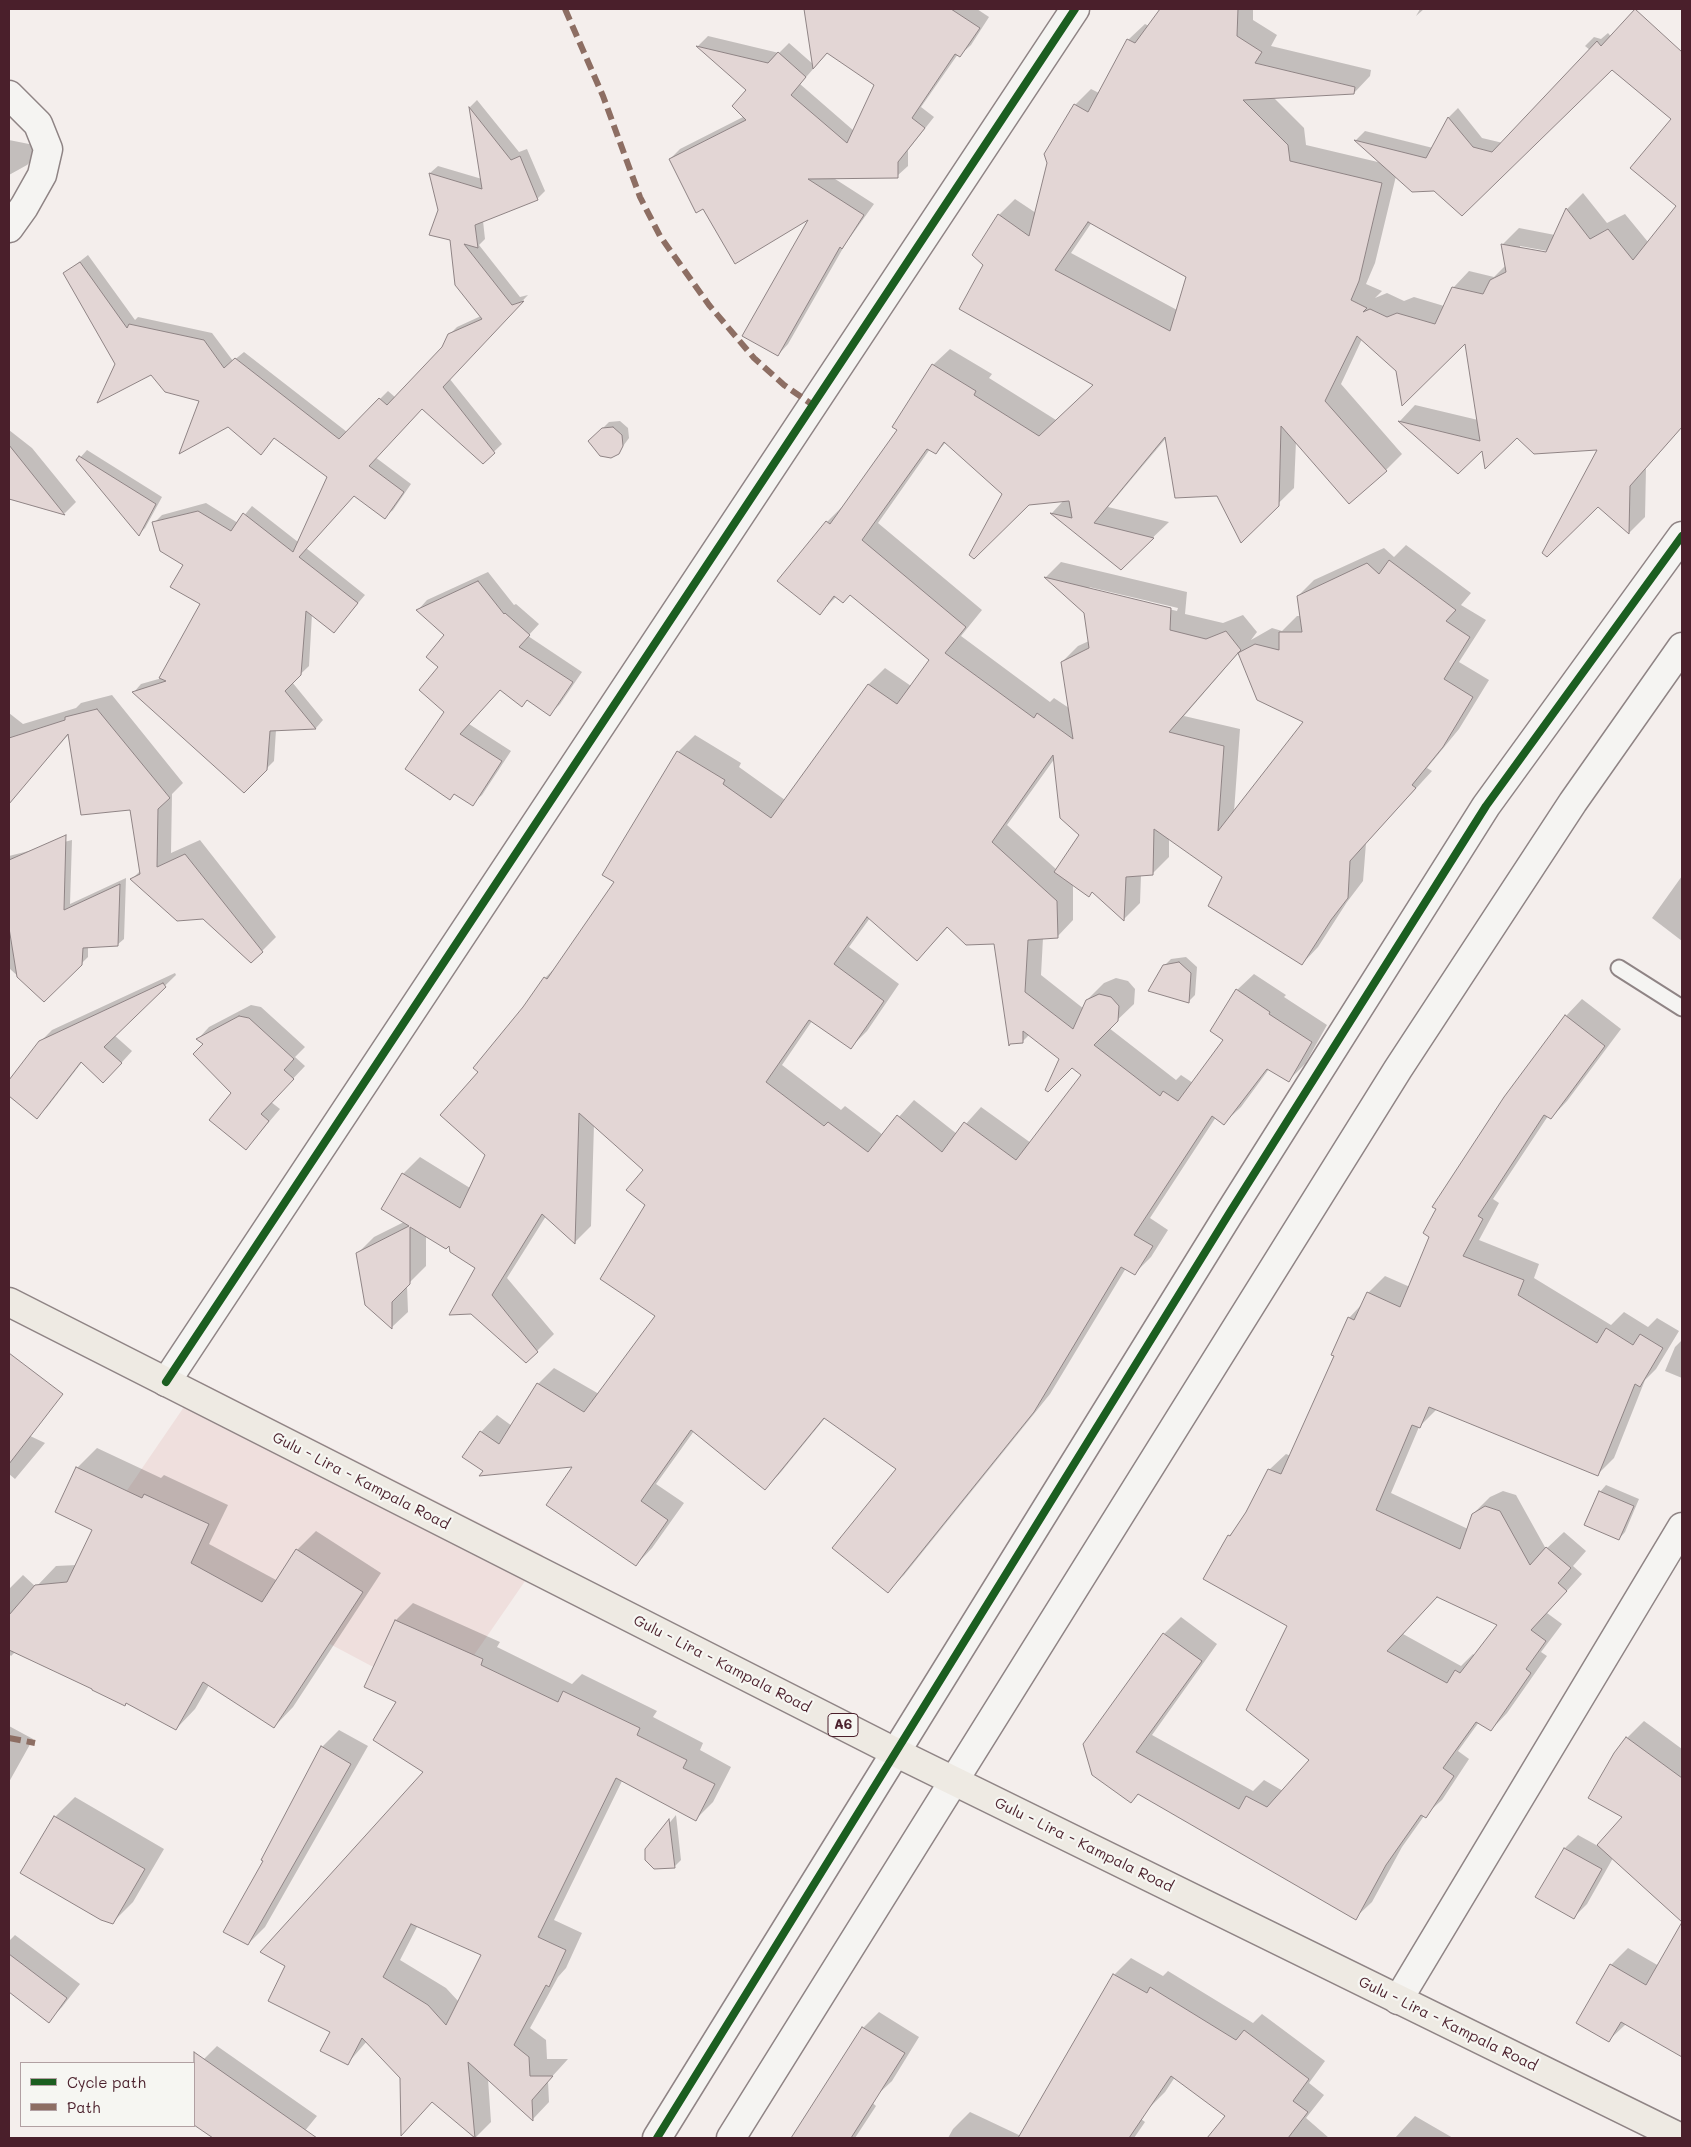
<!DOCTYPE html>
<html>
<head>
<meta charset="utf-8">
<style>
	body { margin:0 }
	#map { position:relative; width:1691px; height:2147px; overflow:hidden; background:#f4eeec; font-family:Mali,sans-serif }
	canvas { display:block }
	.frame { position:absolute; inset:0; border:10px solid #4a1f2b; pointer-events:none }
	.legend { position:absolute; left:20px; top:2062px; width:175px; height:65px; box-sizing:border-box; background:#f6f6f2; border:1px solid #b1a0a2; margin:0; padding:6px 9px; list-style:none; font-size:15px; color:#4a1f2b }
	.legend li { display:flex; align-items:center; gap:10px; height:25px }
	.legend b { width:25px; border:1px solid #b1a0a2 }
</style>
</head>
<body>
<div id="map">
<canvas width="1691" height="2147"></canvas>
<div class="frame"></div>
<ul class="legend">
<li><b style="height:6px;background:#1b5e20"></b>Cycle path</li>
<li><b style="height:6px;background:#8d6e63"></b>Path</li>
</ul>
</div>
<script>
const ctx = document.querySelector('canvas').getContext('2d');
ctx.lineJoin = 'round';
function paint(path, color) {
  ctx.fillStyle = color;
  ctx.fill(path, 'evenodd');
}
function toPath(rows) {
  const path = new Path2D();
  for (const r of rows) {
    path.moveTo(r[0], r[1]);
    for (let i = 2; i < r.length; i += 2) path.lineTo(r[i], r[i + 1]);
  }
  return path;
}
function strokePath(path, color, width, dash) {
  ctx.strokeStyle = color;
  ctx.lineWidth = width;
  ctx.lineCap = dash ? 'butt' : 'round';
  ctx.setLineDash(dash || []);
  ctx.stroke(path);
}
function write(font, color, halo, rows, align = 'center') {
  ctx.font = font + ' Mali,sans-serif';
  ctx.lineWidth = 4.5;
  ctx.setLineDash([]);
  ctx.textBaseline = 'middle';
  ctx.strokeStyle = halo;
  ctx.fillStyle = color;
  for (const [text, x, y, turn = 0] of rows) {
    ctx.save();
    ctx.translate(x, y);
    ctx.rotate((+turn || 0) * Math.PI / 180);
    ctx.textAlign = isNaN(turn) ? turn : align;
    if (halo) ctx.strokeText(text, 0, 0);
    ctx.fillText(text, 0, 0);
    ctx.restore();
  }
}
const built = toPath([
	[201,1382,543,1555,441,1703,104,1524]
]);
const shadow = toPath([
	[812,9,977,9,989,17,971,45,960,55,958,54,921,107,934,117,908,150,908,166,897,176,832,177,874,204,846,243,788,344,778,355,812,217,703,207,670,159,680,149,745,116,748,90,698,46,708,36,779,53,789,43,814,65,806,15],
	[828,52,876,84,854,131,800,84],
	[1162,9,1253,9,1253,20,1277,35,1271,46,1371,70,1370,76,1354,93,1273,97,1304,128,1306,145,1382,163,1356,140,1365,131,1433,148,1449,117,1458,108,1482,138,1503,143,1590,50,1585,46,1594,37,1601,39,1608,33,1616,43,1672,58,1682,71,1682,99,1652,101,1612,68,1462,214,1435,190,1396,176,1375,263,1366,284,1382,291,1375,298,1387,293,1404,301,1414,297,1444,306,1453,288,1469,271,1494,277,1506,265,1503,244,1519,228,1555,235,1567,209,1583,193,1607,223,1625,214,1648,242,1677,205,1671,124,1682,134,1682,427,1646,468,1645,517,1629,533,1599,449,1517,436,1483,448,1457,473,1400,421,1415,405,1478,420,1466,342,1397,370,1362,339,1341,384,1402,454,1386,470,1296,441,1294,488,1241,540,1218,494,1167,437,1108,507,1169,522,1121,568,1052,513,1064,500,1003,494,946,442,936,453,930,449,878,523,982,610,961,636,1050,702,1054,698,1069,708,1062,662,1078,646,1089,641,1085,613,1046,577,1061,562,1187,592,1185,614,1223,623,1243,615,1257,632,1251,640,1272,628,1282,631,1297,616,1301,616,1298,596,1314,580,1384,548,1394,557,1406,545,1471,593,1461,605,1486,620,1459,662,1489,680,1459,729,1427,768,1432,771,1366,843,1363,881,1347,902,1318,947,1302,964,1223,876,1169,838,1169,857,1152,874,1141,875,1140,903,1124,919,1093,891,1073,884,1073,920,1057,937,1043,938,1041,975,1084,1009,1087,1000,1104,983,1116,978,1128,981,1135,989,1134,1004,1109,1028,1176,1080,1181,1075,1193,1083,1225,1039,1212,1031,1237,990,1254,974,1286,995,1284,997,1327,1025,1305,1064,1289,1080,1269,1069,1241,1107,1224,1123,1216,1117,1150,1218,1168,1230,1151,1257,1135,1273,1126,1268,1050,1394,904,1575,888,1591,898,1469,825,1418,781,1472,765,1489,694,1431,656,1484,684,1503,652,1548,636,1565,574,1466,485,1471,481,1432,497,1415,512,1426,538,1384,554,1368,599,1394,657,1316,645,1170,594,1124,591,1226,575,1242,546,1216,507,1278,554,1334,526,1362,477,1267,450,1244,426,1235,426,1266,407,1285,408,1312,392,1327,358,1253,374,1237,404,1222,382,1208,403,1174,420,1157,470,1188,486,1155,480,1072,545,978,561,962,615,882,603,875,678,752,695,735,741,763,739,767,785,800,869,684,885,668,911,686,931,660,851,594,837,596,820,613,827,522,843,506,899,430,933,365,950,349,992,374,989,378,1056,420,1095,384,984,264,999,215,1015,199,1036,213,1075,105,1091,89,1099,93,1128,40,1145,24,1149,26],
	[1092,222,1187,276,1177,310,1071,253],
	[1520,246,1553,252,1552,254,1520,249],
	[1089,587,1178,608,1177,611,1093,591],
	[1239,652,1305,722,1234,812,1240,729,1184,716],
	[1055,758,1081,835,1057,870,1007,825],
	[870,918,933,943,948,927,995,942,1022,1042,1030,1034,1083,1075,1031,1143,981,1107,957,1134,914,1100,883,1135,845,1106,841,1110,782,1065,812,1021,851,1047,867,1031,899,984,849,947],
	[1420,9,1424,9,1416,16],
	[477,100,519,152,527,149,545,191,537,199,483,221,485,239,479,245,520,297,528,295,449,378,502,444,483,462,422,407,375,457,411,484,393,510,385,517,354,495,306,548,365,595,334,631,312,614,309,666,292,682,323,720,316,728,276,730,274,761,244,791,134,692,141,684,162,678,202,603,184,564,154,523,162,515,206,503,238,523,252,506,298,542,329,477,275,437,261,453,201,401,151,373,117,364,65,273,88,255,135,320,138,317,212,333,233,361,244,352,347,432,388,391,396,398,443,348,449,335,457,327,481,316,440,210,430,173,438,166,482,179,470,107],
	[9,140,39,146,36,156,27,165,9,175],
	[620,421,628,428,629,438,618,453,590,441,609,422],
	[9,430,32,448,76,502,65,513,9,498],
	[87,450,162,497,145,528,139,534,78,460],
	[488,572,514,605,516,604,539,624,528,636,582,672,560,704,550,714,528,699,522,705,500,689,469,724,511,751,482,795,472,804,446,711,440,666,445,634,418,610,427,600],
	[112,695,183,783,172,794,171,853,200,840,276,937,262,951,132,879,141,870,131,808,69,734,9,802,9,713,23,724,76,708,81,703],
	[72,840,70,904,126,878,124,939,117,945,88,947,88,957,44,1000,9,968,9,856],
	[1682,876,1682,941,1652,918],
	[1186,957,1197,967,1195,995,1189,1001,1164,966,1171,959],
	[175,973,176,975,114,1035,132,1051,114,1071,82,1062,48,1106,37,1117,9,1095,9,1082,40,1042,52,1030],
	[1582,999,1621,1029,1567,1101,1551,1118,1548,1116,1493,1199,1499,1203,1479,1240,1539,1264,1534,1278,1611,1325,1624,1312,1648,1327,1657,1318,1679,1331,1656,1369,1645,1380,1614,1458,1598,1474,1437,1409,1419,1427,1391,1493,1468,1529,1473,1514,1490,1497,1503,1491,1516,1495,1546,1549,1564,1532,1586,1551,1573,1566,1582,1574,1547,1613,1562,1624,1541,1652,1547,1656,1507,1713,1491,1730,1479,1722,1458,1751,1469,1759,1442,1800,1424,1816,1402,1847,1372,1902,1355,1918,1139,1793,1130,1802,1084,1744,1164,1634,1181,1617,1217,1644,1152,1735,1253,1791,1264,1780,1283,1791,1311,1760,1289,1626,1229,1536,1238,1526,1269,1470,1286,1454,1291,1456,1335,1355,1349,1318,1363,1303,1368,1293,1385,1276,1410,1287,1566,1016],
	[1438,1596,1499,1624,1475,1656,1473,1654,1461,1666,1403,1634],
	[251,1005,261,1007,305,1047,295,1057,305,1066,271,1102,280,1109,246,1149,233,1093,205,1044,198,1039,209,1027],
	[1682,1340,1682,1378,1665,1371,1675,1347],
	[11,1427,45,1443,15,1479,9,1474,9,1429],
	[97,1448,161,1478,164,1475,228,1505,209,1544,278,1581,297,1550,316,1531,381,1573,293,1707,274,1727,209,1685,195,1709,176,1729,126,1702,16,1651,11,1656,9,1654,9,1589,23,1575,36,1587,56,1566,77,1565,93,1529,77,1468],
	[1606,1485,1639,1499,1625,1532,1619,1539,1600,1492],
	[413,1603,500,1642,497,1647,572,1684,582,1674,657,1711,653,1717,703,1743,700,1750,731,1767,713,1802,696,1819,622,1781,554,1920,582,1933,566,1968,558,1977,530,2028,546,2040,547,2059,568,2059,548,2081,549,2102,533,2119,488,2079,491,2122,475,2138,433,2101,402,2077,367,2041,348,2063,331,2031,425,1771,398,1702,365,1687,396,1620],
	[418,1925,482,1955,459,2002,446,1988,400,1960],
	[1644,1721,1682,1749,1682,1920,1613,1858,1587,1904,1574,1917,1565,1848,1578,1835,1598,1846,1624,1816,1615,1753,1627,1738],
	[9,1726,33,1739,9,1782],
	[339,1730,368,1746,265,1927,248,1944,264,1860,322,1747],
	[75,1797,164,1849,133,1902,112,1923,55,1817],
	[676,1815,681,1860,674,1867,647,1850],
	[1682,1923,1682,2055,1626,2024,1609,2040,1611,1965,1628,1948,1659,1966],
	[15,1935,80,1984,62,2007,49,2021,9,1991,9,1941],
	[1131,1958,1163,1976,1168,1971,1253,2023,1262,2014,1325,2061,1309,2083,1324,2095,1306,2118,1329,2138,1224,2138,1220,2135,1226,2116,1175,2077,1165,2092,1148,2109,1133,2113,1145,2122,1134,2138,948,2138,953,2129,970,2112,1021,2136,1114,1975],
	[879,2012,919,2037,892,2081,876,2096,867,2098,876,2106,855,2138,797,2138,794,2136,863,2028],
	[217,2046,317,2116,299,2138,217,2138,194,2122,194,2074,204,2059],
	[1415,2116,1453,2138,1395,2138]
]);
const building = toPath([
	[804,9,951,9,980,28,960,57,955,54,912,118,925,128,898,162,898,178,808,179,864,215,842,249,840,247,778,356,742,336,808,220,735,264,703,209,696,213,669,159,746,120,732,106,746,90,696,46,768,63,778,52,806,77,791,95,847,143,874,85,827,53,813,69,804,9],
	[1160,9,1238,9,1237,36,1262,52,1255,63,1355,87,1354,94,1243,100,1288,145,1290,161,1382,183,1359,281,1351,300,1367,308,1363,312,1370,309,1387,317,1397,313,1435,324,1452,287,1483,294,1490,280,1506,272,1501,244,1546,252,1566,208,1590,239,1608,229,1633,260,1676,206,1630,168,1671,119,1612,70,1462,216,1434,191,1412,192,1354,140,1426,158,1448,117,1473,147,1492,152,1597,41,1601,46,1635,9,1682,52,1682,427,1630,486,1629,534,1598,507,1547,557,1542,553,1597,450,1534,454,1517,438,1485,469,1482,451,1458,474,1398,421,1480,441,1465,344,1402,406,1396,371,1357,336,1325,401,1387,471,1349,504,1281,426,1279,506,1241,543,1217,496,1175,498,1165,437,1094,523,1154,538,1121,570,1050,513,1072,518,1069,501,1029,505,974,559,969,555,1002,494,944,442,936,454,927,449,862,540,966,627,945,653,1034,718,1037,713,1073,739,1061,662,1089,648,1084,613,1044,577,1171,608,1170,630,1206,639,1226,631,1241,650,1238,653,1255,644,1279,650,1279,632,1302,632,1297,596,1367,563,1379,574,1389,560,1456,610,1446,621,1470,637,1444,679,1473,697,1443,747,1412,785,1416,788,1350,861,1348,898,1331,920,1302,965,1208,906,1222,877,1154,829,1153,875,1126,877,1124,921,1092,892,1089,897,1054,872,1079,835,1060,818,1053,755,992,842,1057,901,1058,938,1028,940,1025,992,1073,1029,1086,1000,1099,994,1111,997,1119,1006,1118,1021,1094,1045,1160,1096,1163,1091,1178,1101,1223,1040,1210,1031,1236,989,1270,1012,1269,1014,1312,1042,1289,1082,1267,1069,1224,1125,1212,1116,1134,1235,1153,1246,1135,1275,1121,1267,1034,1412,888,1593,832,1548,896,1469,824,1418,765,1490,691,1430,641,1501,668,1520,636,1566,546,1505,572,1467,479,1476,483,1471,462,1457,480,1431,499,1444,537,1383,584,1412,655,1316,600,1279,645,1205,626,1190,643,1170,579,1113,575,1244,542,1214,492,1295,538,1352,526,1363,471,1314,449,1315,475,1268,450,1252,449,1246,446,1249,410,1227,410,1284,392,1302,392,1329,365,1305,356,1253,409,1226,381,1209,402,1173,460,1208,485,1155,440,1115,478,1072,473,1068,523,1007,544,977,547,979,614,882,602,875,677,751,725,780,723,784,771,818,868,684,897,704,929,660,850,595,843,603,834,596,820,615,777,581,826,521,830,524,897,430,892,427,932,364,976,391,974,395,1039,436,1093,385,959,309,983,265,972,255,998,214,1029,236,1047,163,1044,154,1074,104,1088,112,1127,39,1135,43,1160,9],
	[1088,222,1186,277,1170,331,1055,270,1088,222],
	[1238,653,1257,700,1303,722,1218,831,1224,746,1169,732,1238,653],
	[867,917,917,961,947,927,966,945,994,944,1009,1046,1010,1044,1023,1043,1023,1031,1059,1059,1045,1090,1048,1092,1072,1068,1081,1075,1016,1160,964,1122,942,1152,897,1115,868,1152,828,1122,824,1126,766,1082,809,1020,851,1049,884,1001,834,964,867,917],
	[469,107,511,160,520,156,538,200,475,225,478,248,464,244,512,305,524,301,443,387,495,453,483,464,422,409,369,466,404,492,385,519,354,496,299,557,358,603,334,633,306,611,301,675,285,691,316,729,270,731,267,770,244,793,132,692,166,681,159,678,200,604,170,587,183,565,160,551,152,522,198,511,231,531,243,513,293,552,327,477,274,438,261,455,228,427,179,454,199,401,165,392,151,375,97,403,115,364,63,273,80,262,127,328,129,324,204,340,224,368,235,358,339,439,379,398,387,405,442,347,448,334,482,319,455,285,450,240,429,235,438,210,429,173,482,189,469,107],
	[613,427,622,435,623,446,619,454,611,458,600,456,588,441,602,428,613,427],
	[9,445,65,515,9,499,9,445],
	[79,456,156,504,139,536,76,460,79,456],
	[478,581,504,614,505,613,530,635,519,647,573,682,550,716,527,700,522,707,500,690,460,734,502,761,473,806,454,794,450,800,405,769,444,712,419,690,438,667,426,657,444,635,416,610,478,581],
	[97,709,170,798,158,809,157,867,185,854,263,952,251,963,203,919,177,921,130,879,140,874,130,810,81,815,68,734,9,804,9,738,65,720,65,717,97,709],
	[66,835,64,910,120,884,118,946,83,948,82,965,44,1002,17,977,9,928,9,860,66,835],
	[1179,962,1191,973,1189,1003,1148,991,1163,965,1179,962],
	[163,983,166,987,104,1047,122,1063,103,1083,81,1062,37,1119,9,1096,9,1080,39,1041,163,983],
	[1565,1015,1605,1046,1551,1119,1544,1115,1478,1216,1483,1219,1463,1256,1524,1280,1518,1295,1597,1343,1606,1328,1633,1345,1640,1334,1663,1348,1640,1387,1635,1384,1598,1476,1429,1407,1420,1428,1412,1425,1376,1510,1460,1549,1472,1514,1485,1506,1500,1511,1530,1565,1546,1547,1571,1568,1558,1583,1567,1591,1531,1630,1546,1641,1526,1669,1531,1673,1491,1731,1476,1722,1443,1768,1454,1776,1426,1818,1421,1815,1386,1865,1356,1920,1138,1794,1131,1803,1092,1775,1083,1744,1163,1633,1202,1661,1136,1752,1239,1809,1246,1796,1267,1807,1309,1760,1246,1710,1287,1626,1203,1579,1228,1535,1230,1536,1246,1512,1268,1469,1281,1474,1334,1356,1331,1355,1348,1317,1354,1320,1367,1292,1400,1307,1429,1237,1423,1233,1436,1209,1432,1207,1504,1097,1565,1015],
	[1437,1597,1497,1625,1460,1673,1455,1670,1447,1683,1387,1651,1437,1597],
	[239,1016,249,1018,294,1059,284,1070,294,1079,261,1114,269,1121,246,1150,209,1120,231,1093,193,1054,203,1044,196,1039,239,1016],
	[9,1353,63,1394,9,1464,9,1353],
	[76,1467,142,1498,144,1494,209,1524,191,1563,262,1602,296,1549,363,1592,274,1728,203,1682,176,1730,126,1703,125,1706,92,1690,92,1689,9,1650,9,1615,35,1585,67,1582,92,1530,55,1512,76,1467],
	[1599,1491,1634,1506,1619,1540,1584,1525,1599,1491],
	[395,1620,483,1659,481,1665,558,1702,563,1691,640,1728,637,1735,687,1760,683,1768,715,1784,696,1821,616,1778,538,1937,566,1950,549,1987,546,1985,514,2045,529,2057,530,2076,553,2076,532,2100,533,2121,468,2062,475,2138,432,2102,401,2136,400,2078,362,2038,348,2065,320,2051,330,2032,268,2001,285,1966,260,1952,423,1772,373,1740,396,1702,364,1687,395,1620],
	[411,1924,481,1955,446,2025,428,2005,383,1977,411,1924],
	[1626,1737,1682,1778,1682,2057,1621,2022,1609,2042,1576,2023,1610,1964,1646,1985,1682,1922,1597,1845,1622,1817,1588,1798,1614,1753,1626,1737],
	[321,1746,351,1764,248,1945,223,1932,263,1861,261,1860,321,1746],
	[54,1816,145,1869,113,1924,101,1920,20,1873,54,1816],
	[669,1819,675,1868,654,1869,645,1860,645,1849,669,1819],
	[1564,1848,1602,1869,1574,1919,1535,1897,1564,1848],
	[9,1954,67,1998,49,2023,9,1992,9,1954],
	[1113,1974,1147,1993,1150,1987,1236,2040,1244,2030,1309,2079,1293,2101,1308,2112,1288,2138,1207,2138,1225,2116,1171,2076,1129,2138,1018,2138,1113,1974],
	[862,2027,905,2053,851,2138,791,2138,862,2027],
	[194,2052,317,2138,213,2138,194,2125,194,2052]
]);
const lane = toPath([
	[1619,968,1682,1008]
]);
const street = toPath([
	[9,95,38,124,48,149,42,175,24,207,9,228],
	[166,1382,1075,9],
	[1398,2000,1682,1527],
	[657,2138,1230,1212,1486,806,1682,536],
	[731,2138,1398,1069,1573,802,1682,647]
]);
const primary = toPath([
	[9,1302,897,1753,1681,2138]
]);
const quiet = toPath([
	[565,9,603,96,640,197,660,236,709,305,754,358,784,385,813,405],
	[9,1738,35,1743]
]);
const cycleway = toPath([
	[166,1382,1075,9],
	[657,2138,1230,1212,1486,806,1682,536]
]);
const shields = [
	[843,1725,30]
];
const shieldNames = [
	["A6",843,1725]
];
const streetNames = [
	["Gulu - Lira - Kampala Road",361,1481,27],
	["Gulu - Lira - Kampala Road",722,1664,27],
	["Gulu - Lira - Kampala Road",1084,1845,26],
	["Gulu - Lira - Kampala Road",1448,2024,26]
];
paint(built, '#efdfdd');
paint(shadow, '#0003');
paint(building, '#e3d6d5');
strokePath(building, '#8f8485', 1);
strokePath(lane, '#8f8485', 19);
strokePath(street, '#8f8485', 31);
strokePath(primary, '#8f8485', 31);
strokePath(lane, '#f5f4f2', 15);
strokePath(street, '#f5f4f2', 28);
strokePath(primary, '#eeeae3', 28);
strokePath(quiet, '#8d6e63', 6, [12, 6]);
strokePath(cycleway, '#1b5e20', 8);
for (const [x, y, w] of shields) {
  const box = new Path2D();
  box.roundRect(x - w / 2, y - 11.5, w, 23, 4);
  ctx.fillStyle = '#f6f6f2';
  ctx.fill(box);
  strokePath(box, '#4a1f2b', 1);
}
write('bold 14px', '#4a1f2b', null, shieldNames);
write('15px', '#4a1f2b', '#f6f6f2', streetNames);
</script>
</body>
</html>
